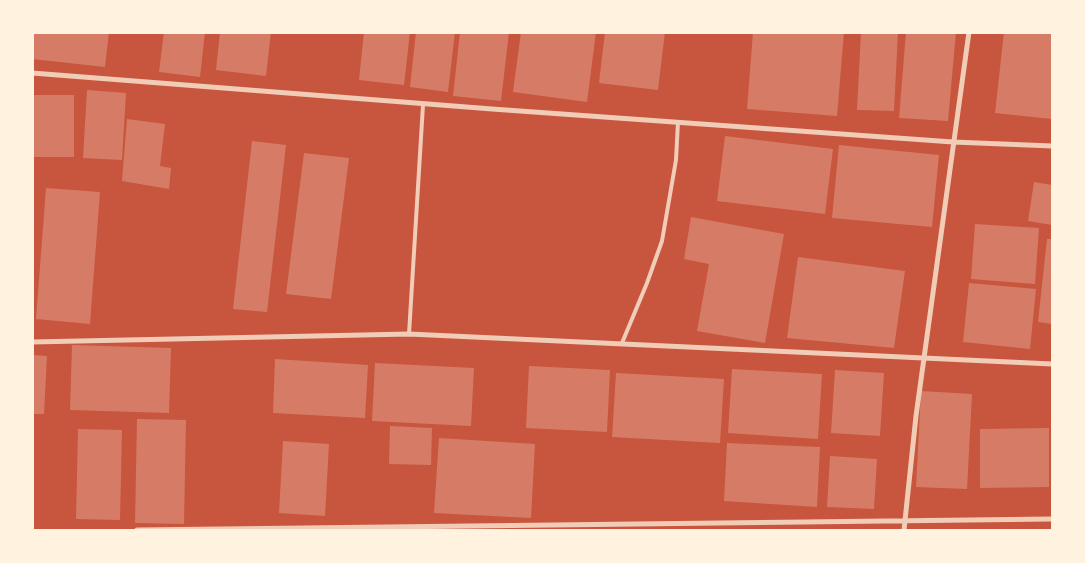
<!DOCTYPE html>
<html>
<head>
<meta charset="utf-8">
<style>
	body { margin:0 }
	#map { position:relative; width:1085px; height:563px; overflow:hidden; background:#c8553d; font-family:"PT Sans",sans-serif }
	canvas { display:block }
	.frame { position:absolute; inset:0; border:34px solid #fff3e0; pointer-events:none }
</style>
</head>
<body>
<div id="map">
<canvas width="1085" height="563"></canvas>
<div class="frame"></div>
</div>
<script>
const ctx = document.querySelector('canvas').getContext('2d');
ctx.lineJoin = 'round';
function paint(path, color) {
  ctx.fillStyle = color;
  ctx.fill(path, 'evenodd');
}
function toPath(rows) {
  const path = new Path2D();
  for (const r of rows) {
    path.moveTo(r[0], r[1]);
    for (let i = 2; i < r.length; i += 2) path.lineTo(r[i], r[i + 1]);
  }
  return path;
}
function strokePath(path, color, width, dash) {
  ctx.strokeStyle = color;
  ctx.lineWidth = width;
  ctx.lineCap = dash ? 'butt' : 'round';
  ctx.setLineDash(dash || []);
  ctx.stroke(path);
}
const building = toPath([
	[32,32,109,32,105,67,32,59],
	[164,32,205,32,200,77,159,72],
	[220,32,271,32,266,76,216,70],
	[364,32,410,32,404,85,359,80],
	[416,32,455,32,448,92,410,87],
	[460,32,509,32,501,101,453,96],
	[521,32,596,32,587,102,513,92],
	[605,32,665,32,658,90,599,83],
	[753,32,844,32,837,116,747,109],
	[861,32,898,32,894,111,857,110],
	[906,32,956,32,948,121,899,118],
	[1004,32,1052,34,1052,119,995,113],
	[87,90,126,93,122,160,83,158],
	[32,95,74,95,74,157,32,157],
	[127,119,165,124,160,166,171,168,169,189,122,181],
	[725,136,833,149,825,214,717,201],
	[252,141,286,145,267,312,233,309],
	[839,145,939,155,932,227,832,218],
	[304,153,349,158,331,299,286,294],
	[1034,182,1052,185,1052,225,1028,221],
	[46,188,100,192,90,324,36,319],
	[691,217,784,234,765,343,697,331,709,264,684,259],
	[975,224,1039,228,1035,284,971,279],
	[1047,239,1052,239,1052,324,1038,322],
	[798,257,905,271,894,348,787,338],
	[969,283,1036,289,1030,349,963,342],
	[72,345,171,348,169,413,70,410],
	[32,355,47,356,44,414,32,414],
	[275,359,368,365,365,418,273,413],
	[375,363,474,368,471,426,372,421],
	[529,366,610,370,607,432,526,428],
	[732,369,822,374,818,439,728,433],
	[835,370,884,373,880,436,831,433],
	[616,373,724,379,720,443,612,437],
	[921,391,972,394,967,489,916,487],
	[137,419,186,420,184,524,135,523],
	[390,426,432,428,431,465,389,464],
	[1049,428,1049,487,980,488,980,429],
	[78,429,122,430,120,520,76,519],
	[439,438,535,444,531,518,434,513],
	[283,441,329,444,325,516,279,513],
	[727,443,820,447,817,507,724,501],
	[830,456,877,459,874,509,827,507]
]);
const service = toPath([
	[409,334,423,105],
	[622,343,647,283,662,241,676,160,678,122]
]);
const minor = toPath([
	[32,73,492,109,953,142,1052,146],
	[32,342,409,334,1052,364],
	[137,530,1052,519],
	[904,530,916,416,969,32]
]);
paint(building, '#d67c66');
strokePath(service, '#f1ccb7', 4);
strokePath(minor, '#f1ccb7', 5);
</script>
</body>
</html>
